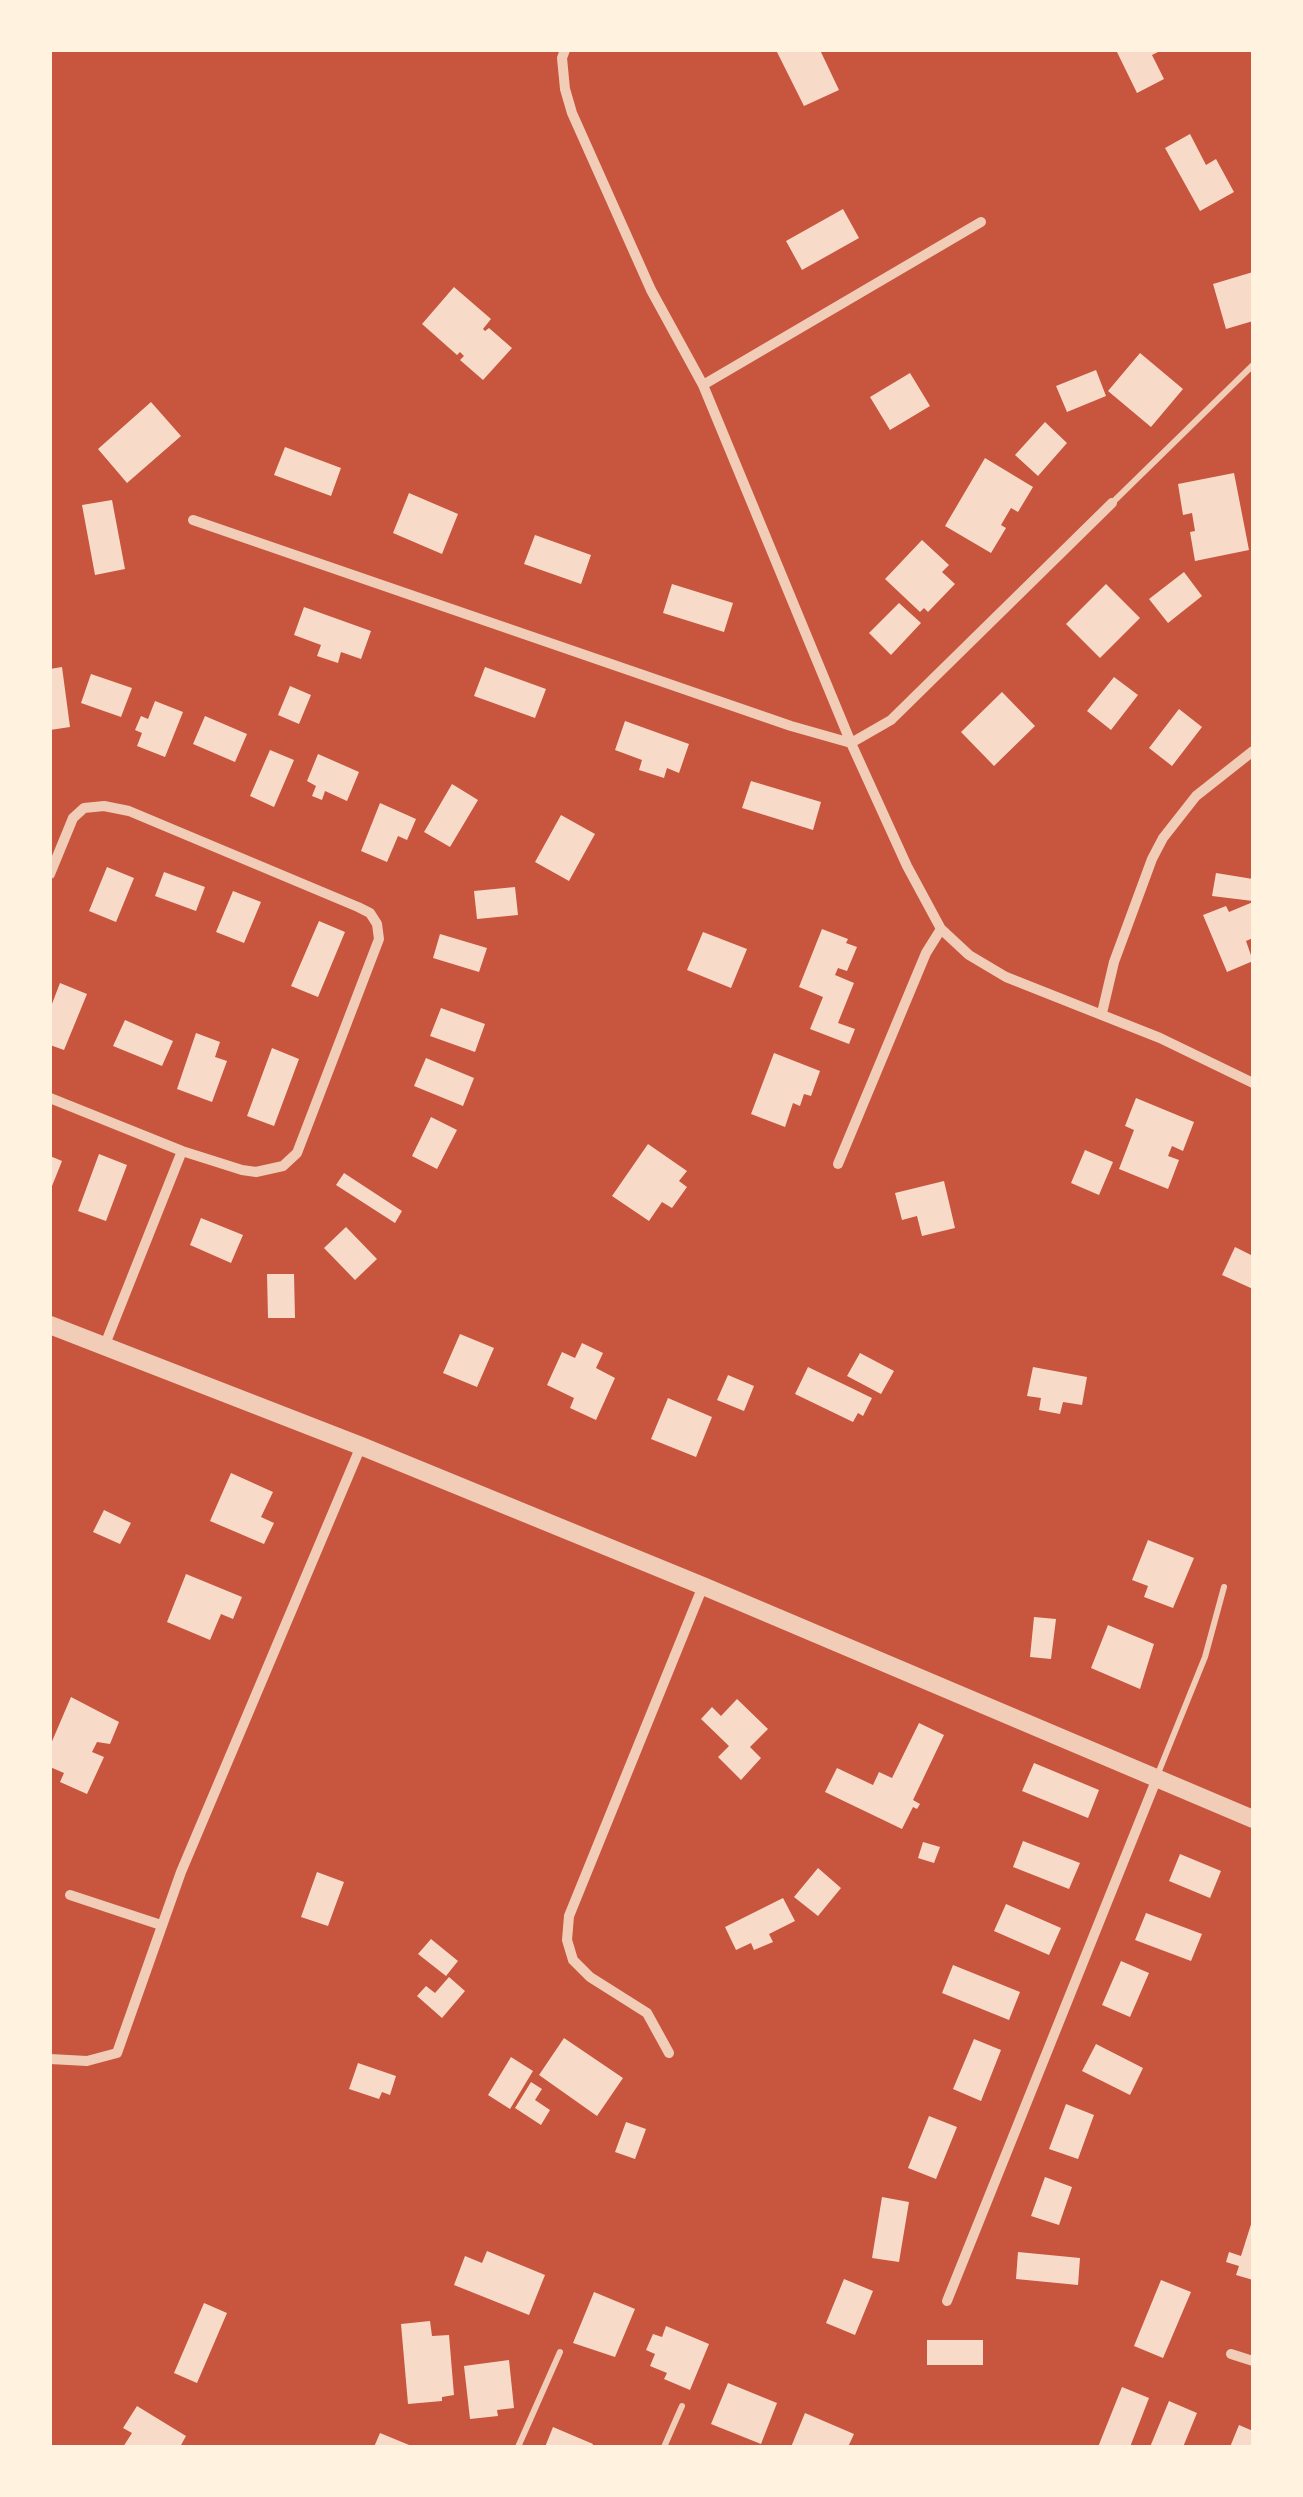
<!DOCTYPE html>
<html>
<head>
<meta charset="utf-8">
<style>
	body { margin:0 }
	#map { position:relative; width:1303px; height:2497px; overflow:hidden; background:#c8553d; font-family:Helvetica,sans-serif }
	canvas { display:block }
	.frame { position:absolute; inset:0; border:52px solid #fff3e0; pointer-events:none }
</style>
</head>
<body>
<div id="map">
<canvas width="1303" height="2497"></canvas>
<div class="frame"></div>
</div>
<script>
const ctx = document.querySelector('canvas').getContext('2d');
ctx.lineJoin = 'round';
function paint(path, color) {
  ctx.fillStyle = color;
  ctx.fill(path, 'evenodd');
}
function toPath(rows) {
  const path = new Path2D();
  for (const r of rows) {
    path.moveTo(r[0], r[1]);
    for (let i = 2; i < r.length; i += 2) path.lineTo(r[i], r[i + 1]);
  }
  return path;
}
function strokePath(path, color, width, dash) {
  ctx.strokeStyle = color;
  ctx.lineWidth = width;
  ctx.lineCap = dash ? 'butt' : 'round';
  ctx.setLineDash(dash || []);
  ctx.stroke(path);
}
const building = toPath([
	[776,50,820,50,839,90,804,106],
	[1116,50,1162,50,1152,55,1164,79,1137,93],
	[1190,134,1206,165,1216,159,1234,192,1200,211,1165,148],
	[843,209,859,238,802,270,786,241],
	[1253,272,1253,321,1226,329,1213,284],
	[454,287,491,319,483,329,485,331,489,328,512,348,483,380,460,360,464,356,460,352,457,355,422,324],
	[1140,353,1183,389,1151,427,1108,391],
	[1096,370,1106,396,1067,412,1056,386],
	[910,373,930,406,890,430,870,397],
	[151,402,181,436,127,483,98,449],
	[1045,422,1067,443,1038,476,1015,455],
	[285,447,341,468,331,496,274,475],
	[985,458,1033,487,1018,512,1011,508,1001,525,1006,528,991,553,945,526],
	[1234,473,1249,550,1195,561,1190,532,1195,531,1192,513,1183,515,1178,484],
	[409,493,458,514,442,554,393,533],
	[112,500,125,569,95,575,82,505],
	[535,535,591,555,581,584,524,564],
	[922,540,949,565,942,572,955,584,928,612,924,608,920,612,885,579],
	[1184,572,1202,596,1168,623,1149,599],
	[672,584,733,603,724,632,663,613],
	[1106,584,1140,618,1100,658,1066,624],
	[899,603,921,623,891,655,869,633],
	[304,607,371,631,361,659,341,652,338,663,317,656,321,645,294,635],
	[62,667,70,727,50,730,50,669],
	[485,667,546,689,535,718,474,696],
	[91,674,132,688,121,717,81,703],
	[1114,677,1138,695,1111,730,1087,711],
	[290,686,311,695,299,724,278,715],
	[1002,692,1035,726,994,766,961,732],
	[155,701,183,712,165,757,137,746,142,733,135,730,141,716,148,719],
	[1179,709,1202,727,1172,766,1149,748],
	[205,716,247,734,235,762,193,744],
	[625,721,689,744,679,773,667,768,664,778,639,770,642,760,615,750],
	[270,750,294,760,274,807,250,796],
	[318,754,359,772,347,801,325,791,322,800,312,796,316,786,307,781],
	[751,781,821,802,813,830,742,808],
	[452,784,478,800,450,847,424,832],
	[380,803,416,819,407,840,398,836,387,862,361,851],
	[561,815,595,834,569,881,535,862],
	[107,867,134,878,116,922,89,911],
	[164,872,205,887,196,911,155,896],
	[1216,873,1253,879,1253,901,1212,896],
	[515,887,518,915,477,919,474,891],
	[233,891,261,902,244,943,216,932],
	[1253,902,1253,938,1246,941,1253,961,1227,972,1203,915,1226,906,1229,912],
	[319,921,345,932,318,997,291,986],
	[822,929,848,939,846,943,857,947,847,971,838,968,835,975,854,983,838,1023,855,1029,849,1044,810,1029,823,997,799,987],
	[703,932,747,949,731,988,687,970],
	[440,934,487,948,479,972,433,958],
	[60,983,87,994,64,1050,50,1045,50,1009],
	[441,1008,485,1024,475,1052,430,1036],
	[125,1020,173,1041,162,1066,113,1046],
	[196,1033,220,1042,215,1057,227,1061,212,1102,177,1089],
	[272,1048,299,1059,274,1126,247,1116],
	[774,1053,820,1071,811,1096,804,1094,800,1106,793,1103,785,1127,751,1114],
	[426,1058,474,1078,463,1106,414,1086],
	[1136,1098,1194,1122,1183,1151,1172,1146,1168,1156,1179,1160,1168,1189,1119,1169,1134,1130,1125,1126],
	[431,1117,457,1130,437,1169,412,1156],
	[648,1144,687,1171,679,1181,687,1187,672,1208,662,1202,649,1221,612,1196],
	[1085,1150,1113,1162,1099,1195,1071,1183],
	[99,1154,127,1165,106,1221,78,1211],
	[50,1156,62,1161,50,1191],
	[344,1173,402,1211,395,1223,336,1185],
	[944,1181,955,1228,922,1236,917,1216,902,1220,895,1193],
	[201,1218,243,1235,231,1263,190,1245],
	[346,1227,377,1259,355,1280,324,1248],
	[1235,1247,1253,1256,1253,1289,1222,1275],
	[267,1274,294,1274,295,1318,268,1318],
	[460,1334,494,1348,477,1387,443,1373],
	[582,1343,603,1353,596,1368,615,1378,596,1420,570,1408,574,1398,547,1385,562,1352,575,1358],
	[860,1353,894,1371,881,1394,847,1376],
	[808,1367,872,1398,863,1416,858,1413,853,1422,795,1394],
	[1033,1367,1087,1377,1082,1405,1063,1402,1060,1414,1039,1410,1041,1398,1027,1396],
	[728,1375,754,1386,744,1411,717,1400],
	[668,1398,712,1417,696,1457,651,1439],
	[231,1473,273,1492,261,1517,274,1523,264,1544,210,1521],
	[104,1510,131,1523,120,1544,93,1532],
	[1148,1540,1194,1558,1173,1608,1144,1597,1148,1586,1132,1580],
	[186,1574,242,1597,233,1619,221,1614,210,1640,167,1622],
	[1034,1617,1056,1619,1051,1659,1030,1657],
	[1108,1625,1154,1644,1140,1689,1091,1668],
	[71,1697,119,1722,110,1744,97,1742,92,1752,104,1757,87,1794,60,1782,64,1773,50,1767,50,1746],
	[737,1699,768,1729,750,1747,761,1758,741,1780,718,1757,729,1746,701,1719,712,1707,721,1716],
	[919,1723,944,1735,913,1800,920,1804,917,1809,913,1807,902,1829,825,1792,837,1768,873,1785,879,1772,892,1778],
	[1034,1763,1099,1790,1088,1818,1022,1791],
	[1023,1841,1080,1863,1069,1889,1013,1867],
	[923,1842,940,1847,934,1863,918,1858],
	[1180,1854,1221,1871,1210,1898,1169,1881],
	[818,1868,841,1888,818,1916,794,1897],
	[317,1872,344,1882,328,1926,301,1917],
	[783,1898,795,1921,769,1934,773,1942,754,1950,751,1943,736,1950,725,1927],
	[1006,1904,1061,1928,1049,1955,994,1931],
	[1146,1913,1202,1934,1191,1961,1135,1940],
	[431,1939,458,1961,446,1976,418,1954],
	[1121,1961,1149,1973,1130,2017,1102,2005],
	[953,1965,1020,1992,1009,2020,942,1993],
	[449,1977,465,1991,442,2018,417,1996,426,1986,435,1993],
	[564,2038,623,2078,597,2116,539,2075],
	[974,2039,1001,2050,981,2101,953,2089],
	[1096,2044,1143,2068,1130,2095,1082,2071],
	[511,2057,533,2071,510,2109,488,2095],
	[358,2063,396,2076,390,2095,382,2092,379,2099,349,2089],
	[531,2082,542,2089,535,2100,550,2110,541,2125,515,2108],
	[1066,2104,1094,2115,1078,2159,1049,2149],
	[929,2116,957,2127,936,2179,908,2168],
	[626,2122,646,2129,635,2159,615,2152],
	[1045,2177,1072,2187,1059,2225,1031,2216],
	[882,2197,909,2202,899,2262,872,2258],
	[1253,2218,1253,2280,1236,2275,1239,2266,1226,2262,1229,2252,1241,2256],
	[487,2251,545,2275,529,2315,454,2285,465,2256,482,2263],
	[1018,2252,1080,2258,1078,2285,1016,2279],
	[844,2279,873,2291,855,2335,826,2323],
	[1161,2280,1191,2292,1163,2358,1134,2346],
	[594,2292,635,2309,615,2357,573,2343],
	[204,2303,227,2313,197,2383,174,2373],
	[430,2321,432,2336,449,2335,454,2395,442,2397,442,2401,408,2404,401,2324],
	[666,2326,709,2344,690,2390,664,2379,667,2373,650,2366,655,2354,646,2350,653,2334,662,2337],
	[927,2340,983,2340,983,2365,927,2365],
	[509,2360,514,2408,497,2410,498,2416,470,2419,464,2366],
	[728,2383,777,2403,761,2444,711,2424],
	[1122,2387,1149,2398,1130,2447,1098,2447],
	[1169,2401,1197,2413,1183,2447,1150,2447],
	[137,2406,186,2436,180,2447,123,2447,132,2433,123,2428],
	[805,2413,854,2434,848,2447,791,2447],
	[1239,2425,1253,2431,1253,2447,1230,2447],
	[553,2427,593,2444,592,2447,545,2447],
	[380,2433,414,2447,374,2447]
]);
const service = toPath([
	[1112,503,1253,365],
	[1157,1776,1205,1657,1224,1587],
	[518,2447,560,2352],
	[664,2447,682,2406]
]);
const minor = toPath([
	[565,50,562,58,565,89,572,113,651,290,703,385,851,743,907,866,941,929,969,955,1006,977,1160,1038,1253,1083],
	[703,385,981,222],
	[193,520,791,726,851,743,891,720,1112,503],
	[50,874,73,818,84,808,104,806,129,811,358,907,370,913,377,924,379,939,297,1153,283,1166,256,1172,242,1170,182,1151,50,1098],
	[1102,1013,1114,962,1152,859,1163,838,1196,796,1253,751],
	[838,1164,926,953,941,929],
	[104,1347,182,1151],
	[70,1895,161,1925],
	[669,2053,647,2013,590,1977,573,1960,567,1940,569,1916,703,1586],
	[50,2059,87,2061,117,2053,181,1872,361,1446],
	[947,2301,1157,1778],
	[1231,2354,1253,2361]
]);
const tertiary = toPath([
	[50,1325,361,1446,703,1586,1253,1819]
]);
paint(building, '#f7dbc8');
strokePath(service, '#f1ccb7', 6);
strokePath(minor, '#f1ccb7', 10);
strokePath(tertiary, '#f1ccb7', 18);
</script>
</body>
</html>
